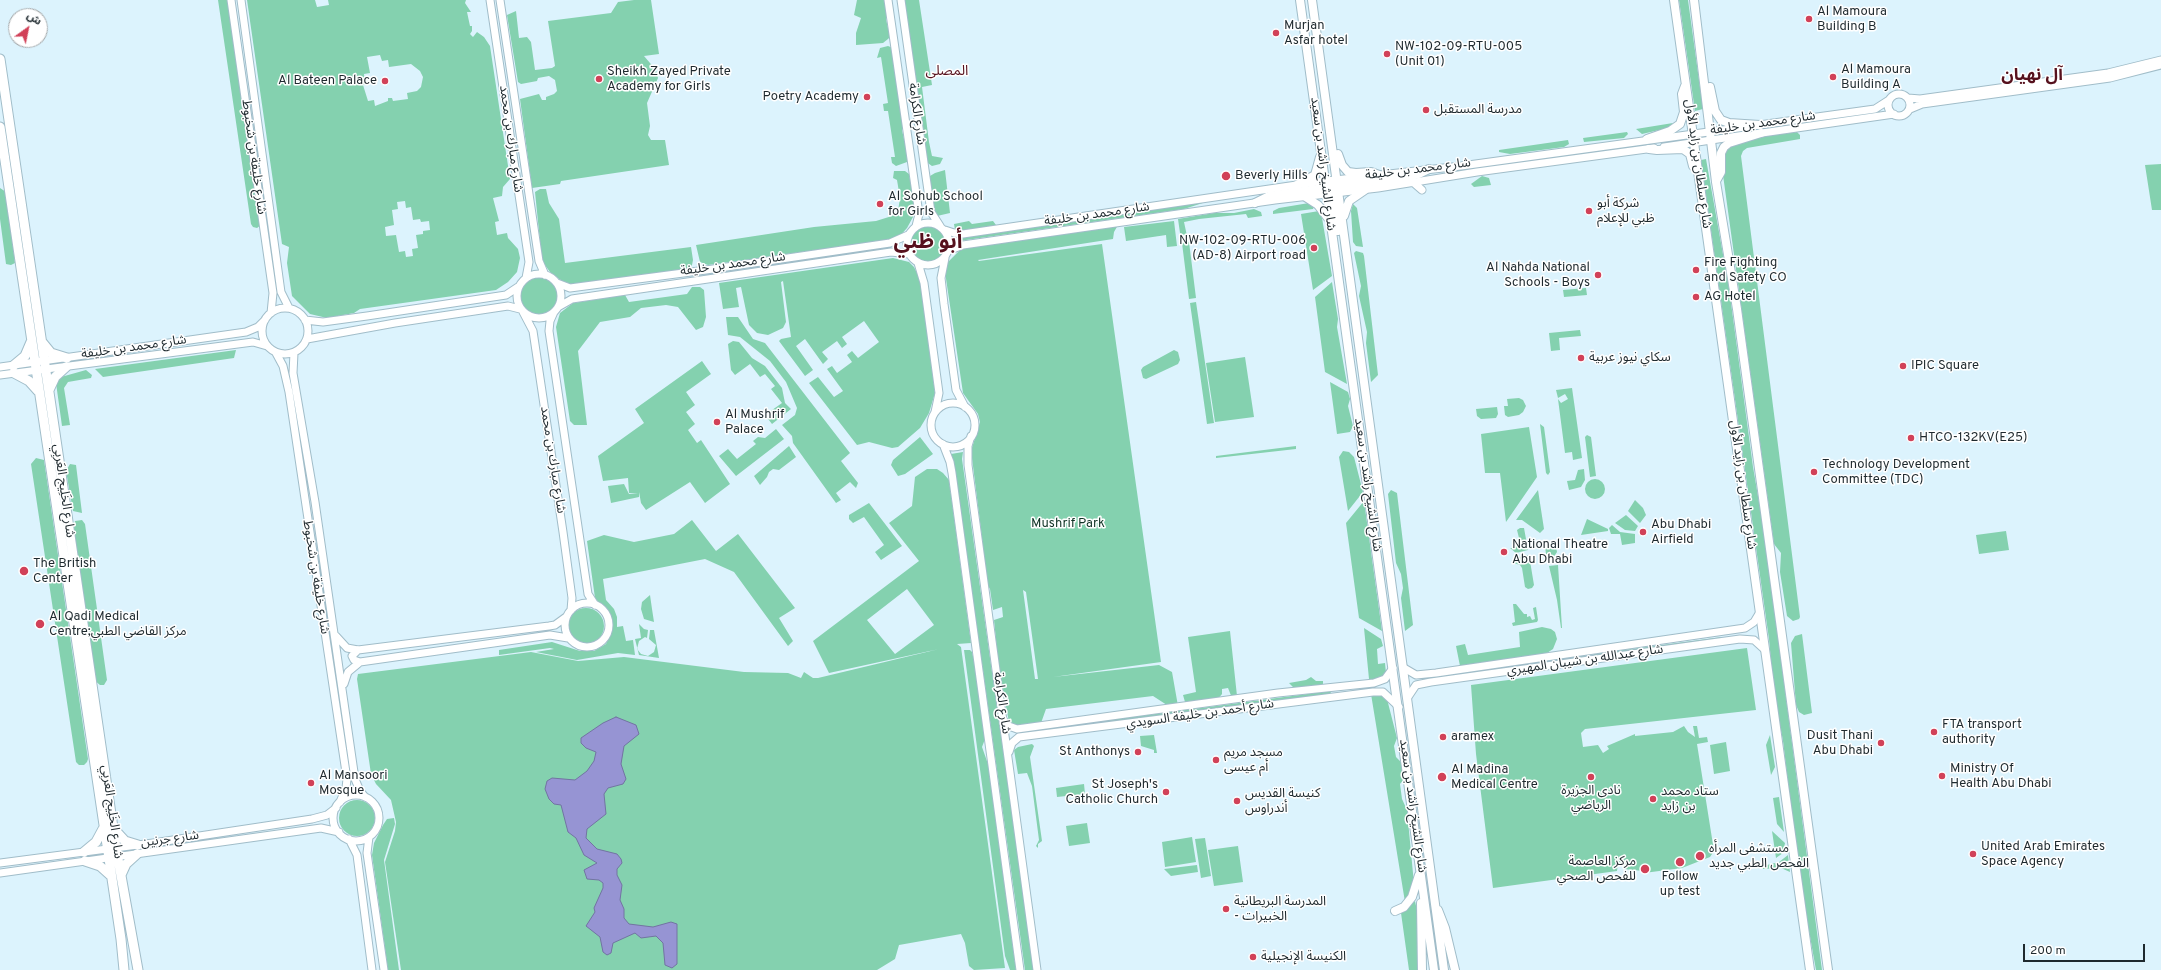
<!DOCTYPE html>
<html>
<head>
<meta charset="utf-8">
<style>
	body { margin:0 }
	#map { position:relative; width:2161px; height:970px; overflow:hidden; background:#dcf3fd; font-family:Overpass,"Noto Sans Arabic",sans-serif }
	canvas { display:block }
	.north { position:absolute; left:8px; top:8px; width:40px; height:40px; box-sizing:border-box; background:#fff; border:1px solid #a5a9ab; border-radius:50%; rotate:33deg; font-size:11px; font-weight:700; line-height:16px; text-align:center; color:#1e292e }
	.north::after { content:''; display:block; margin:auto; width:14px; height:18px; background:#d14158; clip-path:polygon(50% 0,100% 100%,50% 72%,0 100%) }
	.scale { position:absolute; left:2023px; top:944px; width:122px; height:18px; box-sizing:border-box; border:2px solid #1e292e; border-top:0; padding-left:5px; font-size:12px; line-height:14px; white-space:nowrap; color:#1e292e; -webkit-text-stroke:3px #fff; paint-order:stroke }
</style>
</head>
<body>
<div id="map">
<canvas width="2161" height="970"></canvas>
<div class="north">ش</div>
<div class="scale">200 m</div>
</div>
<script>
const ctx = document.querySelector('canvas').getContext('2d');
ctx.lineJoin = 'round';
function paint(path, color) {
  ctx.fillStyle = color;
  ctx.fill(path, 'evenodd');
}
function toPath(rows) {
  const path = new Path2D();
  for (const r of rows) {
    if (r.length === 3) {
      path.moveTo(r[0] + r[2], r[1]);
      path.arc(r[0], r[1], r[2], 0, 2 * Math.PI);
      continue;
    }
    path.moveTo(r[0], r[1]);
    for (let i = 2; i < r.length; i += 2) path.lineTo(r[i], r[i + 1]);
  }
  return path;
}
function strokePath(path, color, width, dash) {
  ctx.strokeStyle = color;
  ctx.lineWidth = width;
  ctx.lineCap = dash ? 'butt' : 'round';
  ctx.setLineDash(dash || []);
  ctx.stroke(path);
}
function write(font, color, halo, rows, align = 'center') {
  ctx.font = font + ' Overpass,"Noto Sans Arabic",sans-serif';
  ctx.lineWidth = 3;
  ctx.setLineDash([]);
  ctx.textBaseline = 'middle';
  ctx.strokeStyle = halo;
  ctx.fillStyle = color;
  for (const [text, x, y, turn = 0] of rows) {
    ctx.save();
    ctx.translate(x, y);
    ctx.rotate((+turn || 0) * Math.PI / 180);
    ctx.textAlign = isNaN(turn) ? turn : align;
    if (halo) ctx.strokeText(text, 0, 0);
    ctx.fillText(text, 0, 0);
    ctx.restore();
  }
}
const green = toPath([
	[218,0,228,0,242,93,242,111,245,117,261,225,257,228,253,227,251,224],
	[247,0,315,0,317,7,329,5,328,0,466,0,465,3,471,12,467,12,470,26,472,26,472,31,470,34,473,37,477,32,484,37,490,46,510,179,503,187,502,196,493,198,499,221,495,222,497,235,507,233,508,238,518,249,520,258,517,272,508,282,496,290,360,309,354,313,327,318,310,314,292,296,287,263,289,247,282,244],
	[380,55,382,61,388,60,389,67,411,64,420,71,423,77,421,87,417,91,407,93,408,99,393,101,392,98,388,98,388,101,375,106,374,100,368,101,363,85,365,84,364,74,370,73,367,57],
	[405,201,406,208,411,207,413,220,420,219,421,222,429,221,430,230,423,231,423,234,416,235,418,248,412,249,413,256,406,257,405,251,399,252,396,235,386,236,385,227,394,225,392,210,398,209,397,202],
	[634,0,651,0,659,54,644,56,656,70,658,78,647,103,650,126,648,135,651,140,665,140,669,165,561,181,560,184,532,188,520,99,539,94,542,100,546,100,546,97,554,94,557,91,555,80,549,76,538,78,537,81,521,84,518,82,507,15,516,11,519,38,527,37,531,42,535,70,552,68,555,66,548,21,611,13,618,2],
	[857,0,886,0,886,19,890,37,888,39,883,43,856,45,856,33,861,18,854,15],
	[903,0,919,0,932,85,922,87,929,142,932,156,943,158,940,164,932,166,925,161,922,147,925,140],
	[1679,0,1688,0,1703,109,1695,111],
	[888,46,893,48,904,126,902,130,908,157,907,162,896,166,892,163,891,157,895,157,888,111,884,111,883,104,888,103,881,57,877,58,880,48],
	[1673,123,1668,128,1642,134,1636,129],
	[1627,132,1628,134,1624,138,1584,142,1583,138],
	[1797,132,1800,135,1800,139,1747,148,1743,151,1741,156,1800,617,1799,619,1793,621,1787,616,1780,572,1781,553,1774,544,1723,175,1725,153,1729,145,1751,138],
	[1568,140,1569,144,1564,147,1510,154,1499,152,1499,150],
	[1706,159,1729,288,1753,467,1764,531,1822,970,1816,970,1800,881,1783,741,1774,694,1769,639,1701,160],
	[2161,164,2161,210,2152,210,2145,165],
	[945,170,950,213,937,216,934,214,929,180,930,176,935,173],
	[894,171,905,171,909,174,914,202,913,217,907,228,899,237,888,240,708,265,700,262,696,245,814,227,876,221,892,216,898,211,900,198,897,180,893,178],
	[1482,176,1489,178,1491,185,1474,187,1471,184],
	[0,188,6,192,15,263,11,265,6,264,0,219],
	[540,189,546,189,549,203,559,219,565,263,691,247,693,260,692,265,688,269,583,283,571,284,562,281,550,272,542,261,535,192],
	[1209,201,1184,209,959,241,957,236],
	[1309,203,1314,205,1313,209,1273,214,1273,211,1279,208],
	[1353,204,1357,208,1363,247,1356,246,1353,242,1351,211],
	[1254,209,1261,212,1262,216,1248,218,1246,214,1199,219,1184,222,1187,236,1180,233,1178,219,1214,213,1234,213],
	[1319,211,1322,218,1332,276,1313,290,1301,214],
	[969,221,972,224,993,221,996,225,995,227,963,231,955,230,954,224],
	[1174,221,1177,246,1167,247,1166,235,1126,241,1124,227],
	[1118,225,1114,232,1113,239,978,260,979,261,1102,244,1161,662,1053,677,1159,665,1172,672,1178,706,1170,707,1153,696,1046,709,1041,723,1014,726,1009,722,999,670,994,620,1003,617,1002,607,993,610,990,589,988,586,972,458,971,451,980,422,978,414,963,393,945,272,948,262,961,249],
	[1023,590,1026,592,1038,679,1035,679],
	[928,244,19],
	[1189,242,1196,298,1189,299,1182,243],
	[1356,251,1363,253,1364,256,1378,375,1371,382,1366,343,1367,332,1359,296,1361,286,1354,253],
	[893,258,909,262,914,267,920,279,935,393,929,413,920,428,898,447,892,448,869,442,857,445,809,383,818,377,834,397,843,391,827,369,832,366,837,373,852,362,847,355,852,351,858,358,879,342,864,321,842,337,847,344,842,348,837,341,822,352,828,359,823,364,805,339,796,346,813,370,805,376,779,341,781,339,791,337,783,281,781,282,786,322,783,328,768,335,757,333,749,325,741,287,736,288,739,307,723,309,719,283],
	[539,296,19],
	[1332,282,1338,319,1337,327,1347,384,1325,372,1315,297],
	[692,287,700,287,704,290,706,317,703,327,696,330,678,307,666,305,641,308,630,317,600,322,578,351,587,425,574,425,570,421,556,327,560,313,573,303,625,295,629,302,687,294],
	[1586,288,1587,295,1564,297,1563,290],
	[1196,302,1214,423,1207,424,1190,303],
	[726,317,738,317,753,339,765,343,850,453,841,461,858,483,856,488,850,482,836,493,841,500,836,503,793,443,792,436,782,425,795,415,797,408,786,382,770,361,740,337,728,335],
	[1580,330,1581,336,1559,338,1560,350,1551,351,1549,333],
	[733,341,739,342,752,358,765,366,782,388,785,403,791,409,772,424,765,415,782,403,771,389,775,386,765,374,760,377,750,364,735,375,731,370,728,344],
	[236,350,234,358,103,377,95,369],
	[1174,350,1178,352,1180,360,1178,364,1146,379,1143,378,1141,370,1143,367],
	[1245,357,1254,417,1215,422,1206,363],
	[702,361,711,374,686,392,695,405,686,412,695,424,688,430,697,443,701,440,730,484,705,503,690,482,646,510,641,503,639,492,639,497,611,503,608,486,624,484,629,494,638,493,629,493,628,478,603,481,598,456,644,423,635,409],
	[86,370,92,375,91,378,68,382,64,388,70,425,62,426,56,383,61,377],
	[1330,382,1348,392,1350,399,1348,406,1353,426,1350,432,1337,434],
	[1572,388,1582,458,1573,460,1572,452,1565,453,1558,399,1561,403,1568,399,1565,394,1558,398,1556,390],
	[1519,398,1523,400,1526,406,1523,412,1519,415,1508,417,1505,415,1504,406,1508,406,1507,399],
	[1497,407,1498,414,1496,418,1481,419,1477,416,1476,409],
	[1540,424,1544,427,1550,472,1548,475,1546,473],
	[1529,427,1537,477,1506,522,1500,473,1485,473,1481,434],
	[776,429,784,439,736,476,719,456,728,449,737,459,756,444,753,441,758,437,765,438],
	[1587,435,1591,437,1596,476,1590,477,1585,437],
	[920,437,933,454,905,474,898,476,891,465,893,460],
	[789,446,796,457,779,470,773,469,769,472,767,477,760,485,754,476],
	[1296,446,1296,449,1216,458,1216,456],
	[1343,451,1349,452,1354,457,1363,492,1348,511,1339,457],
	[963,452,962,459,1034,970,1025,970,954,464,951,454],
	[36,458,44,460,88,759,87,762,84,765,79,765,76,762,31,464],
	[70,464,76,465,82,513,73,511,66,471],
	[927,469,937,469,943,473,949,480,971,643,957,644,961,647,1005,968,974,970,969,966,965,943,961,934,899,945,895,959,877,970,401,970,385,862,395,831,396,822,391,800,376,784,371,774,357,679,358,674,531,652,578,661,624,657,744,672,788,673,801,678,804,672,813,678,818,678,939,649,829,673,813,641,919,561,889,523,912,506,915,477],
	[907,589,934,625,895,654,867,620],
	[1584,469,1585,480,1581,487,1569,490,1567,481,1575,480,1578,470],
	[1595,489,10],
	[1391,490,1397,493,1413,625,1405,631,1401,598,1403,588,1401,574,1396,563,1388,494],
	[1538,490,1544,529,1540,533,1522,520,1516,520],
	[1635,500,1643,508,1646,515,1640,523,1628,511],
	[1364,501,1382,631,1359,618,1346,523],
	[869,503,902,546,881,560,875,552,884,545,864,517,853,523,849,519,849,515],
	[1626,515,1638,526,1635,531,1625,530,1615,523],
	[1587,519,1608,529,1608,531,1581,535],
	[82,520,85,524,107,680,104,685,100,685,94,680,73,528,75,521],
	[692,520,716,551,738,534,795,608,779,618,793,641,788,646,734,572,705,559,603,579,606,600,614,609,617,617,617,627,623,626,626,641,633,640,635,655,618,653,577,660,536,652,554,649,550,648,499,655,499,650,552,642,580,651,594,651,606,644,611,632,612,620,609,615,595,598,587,541,604,535,634,542,674,534],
	[1612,525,1620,532,1635,534,1635,543,1622,545,1620,534,1611,534,1609,528],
	[1520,528,1524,528,1528,550,1516,553,1510,548,1514,548,1518,544,1519,538,1517,530],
	[2006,531,2009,550,1979,554,1976,535],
	[1550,541,1555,542,1557,552,1553,558,1546,554,1545,546],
	[1529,555,1534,585,1532,588,1528,589,1525,587,1522,568,1520,565,1514,563,1513,558],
	[1558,565,1562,628,1561,628,1557,600,1549,566],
	[650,595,652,609,654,622,644,619,641,609,642,602],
	[1513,604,1516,604,1524,614,1527,614,1527,617,1530,616,1532,620,1535,619,1533,608,1536,607,1538,620,1537,622,1513,626,1512,623,1515,622],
	[586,626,18],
	[639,624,644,629,648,630,647,638,645,637,639,641,637,649,641,654,648,656,654,652,656,645,649,639,650,630,654,630,659,658,639,655,635,639,641,638],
	[1542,627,1551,629,1555,632,1557,639,1553,649,1547,653,1460,666,1456,646,1465,644,1468,655,1520,647,1519,632],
	[1364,628,1381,639,1383,646,1377,649,1378,664,1385,663,1386,673,1384,677,1371,680,1369,679],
	[1230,631,1237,696,1232,698,1228,688,1222,689,1222,694,1217,700,1185,702,1183,695,1196,692,1188,637],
	[1802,634,1812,713,1804,715,1799,712,1796,705,1791,643,1795,636],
	[1722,637,1719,639,1594,656,1594,654],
	[1747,648,1756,710,1585,729,1581,733,1583,747,1598,745,1603,753,1609,749,1607,746,1635,734,1635,736,1673,732,1684,726,1688,732,1695,737,1693,726,1697,726,1699,738,1707,737,1708,742,1697,744,1714,851,1710,857,1682,868,1644,873,1643,871,1624,869,1625,866,1618,862,1617,871,1493,888,1476,754,1471,685],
	[964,650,970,650,972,652,976,669,985,739,982,747,988,764,1016,970,1010,970,1005,956],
	[1585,655,1586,657,1437,678,1437,675],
	[1311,677,1316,681,1323,681,1323,685,1295,689,1289,683,1306,680],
	[1330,691,1331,693,1327,695,1059,729,1094,722],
	[1371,694,1381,695,1387,699,1397,738,1394,746,1396,757,1401,762,1404,779,1400,784,1402,799,1407,810,1414,884,1405,902],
	[1154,735,1157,753,1154,753,1154,750,1141,746,1140,736],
	[1770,735,1775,767,1771,775,1766,745],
	[1726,742,1730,771,1714,774,1710,745],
	[1032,744,1034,746,1030,757,1042,841,1038,844,1038,848,1036,846,1039,840,1032,786,1027,773,1018,774,1014,750,1018,747],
	[1084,784,1085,794,1057,797,1056,788],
	[1779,797,1784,832,1777,824,1773,798],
	[357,818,18],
	[394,818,395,824,384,860,399,970,388,970,372,855,374,843,383,825,387,819],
	[1087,823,1090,843,1069,846,1066,826],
	[1772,831,1785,843,1783,853,1776,858],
	[1192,837,1196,862,1165,867,1162,842],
	[1205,838,1211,876,1201,878,1195,839],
	[1238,846,1243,882,1214,886,1208,850],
	[1788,855,1790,872,1781,868,1763,869,1763,866,1779,862],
	[1197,865,1198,872,1171,876,1164,869],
	[1415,901,1419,920,1420,970,1409,970,1401,913]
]);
const water = toPath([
	[616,717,636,725,639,734,624,746,621,764,626,779,623,784,608,788,604,794,606,814,587,829,586,838,597,849,617,854,621,859,622,863,617,869,617,875,622,885,620,900,624,909,624,918,629,924,653,927,671,922,677,924,677,964,672,968,665,965,663,943,656,936,641,938,635,933,613,943,611,953,607,955,603,952,600,937,586,926,595,912,594,908,603,888,603,883,599,880,587,879,584,870,597,863,584,855,576,838,568,832,561,805,554,804,549,799,545,789,547,781,552,778,575,780,587,771,594,761,596,752,586,748,581,743,581,738,603,723,616,717]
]);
const secondary = toPath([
	[231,0,273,293,271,313],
	[241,0,281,292,289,308],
	[490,0,529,262,526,278],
	[500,0,539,261,545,275],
	[888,0,919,214,916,226],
	[901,0,931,212,940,226],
	[1899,105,11],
	[1908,98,1920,99,2108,73,2161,60],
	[1910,109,1922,104,2110,78,2161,65],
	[1755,134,1894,114],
	[1664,147,1745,135],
	[1414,183,1422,190],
	[928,244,21],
	[945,230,954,233,963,234,1317,182,1461,166,1723,130,1875,109,1889,100],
	[948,251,963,245,1275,200,1378,188,1477,172,1654,148],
	[945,258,941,278,944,304,956,390,965,407],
	[918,263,924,283,939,393,935,412],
	[539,296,22],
	[557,283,570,288,706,270,890,243,908,235],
	[558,307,572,299,891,252,909,254],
	[285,331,23],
	[523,312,533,331,563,532,572,598,571,610],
	[554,312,550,321,549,331,588,594,595,605],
	[305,320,323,322,367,316,506,295,518,287],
	[307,339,395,323,508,306,520,309],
	[276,353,283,366,289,392,347,779,346,788,340,802],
	[294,353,293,373,315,502,355,779,360,791,365,797],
	[0,367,246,332,258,327,265,320],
	[0,375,253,342,267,346],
	[953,425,22],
	[971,436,968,446,968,465,1037,970],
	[943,444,950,462,952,473,1020,970],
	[587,625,22],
	[336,636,347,648,358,650,549,626,555,625,566,617],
	[358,650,352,656,354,660,360,662],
	[1404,668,1416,675,1436,673,1745,628,1754,622,1760,612],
	[344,684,348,672,360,662,550,635,568,638],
	[1408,697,1416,685,1431,682,1740,639,1754,640,1765,650],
	[1003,719,1006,725,1017,729,1278,693,1374,683,1385,679,1393,668],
	[1009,752,1012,743,1019,737,1373,692,1383,692,1399,707],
	[356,818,23],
	[369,837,367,853,384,970],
	[349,839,357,855,372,970],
	[0,863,153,843,312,819,327,815,336,808],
	[0,873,321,828,339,832]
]);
const primary = toPath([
	[1300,0,1434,970],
	[1312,0,1444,970],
	[1674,0,1810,970],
	[1694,0,1716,182,1737,309,1828,970],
	[1710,87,1715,111,1721,120,1729,123,1760,125],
	[1647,139,1670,131,1680,124,1684,112,1682,94,1685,86],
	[1649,149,1657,150,1683,149,1690,154,1693,166],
	[1338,154,1342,165,1348,172,1356,173,1371,172,1379,175],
	[1716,181,1721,172,1721,153,1724,147,1729,143,1761,133],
	[1329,184,1333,193,1338,231],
	[1295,186,1315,175,1320,157],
	[1326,193,1337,186,1404,178,1419,174,1429,169],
	[1304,196,1318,205,1328,218],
	[1255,203,1269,196,1331,187],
	[1344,216,1349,201,1365,190],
	[1421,903,1422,970],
	[1438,910,1445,928,1455,970],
	[1395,911,1404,907,1412,897,1419,875]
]);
const highway = toPath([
	[0,59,116,848,138,970],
	[0,127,121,939,124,970],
	[42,342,51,353,67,358],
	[13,366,25,356,31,342],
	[14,373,29,381,38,391],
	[49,390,55,377,66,367],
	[114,829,125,841,138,845],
	[84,852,96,842,103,829],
	[85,861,100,866,110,875],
	[121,875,126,864,137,854]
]);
const markers = [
	[1809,19,4,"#d14158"],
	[1276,33,4,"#d14158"],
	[1387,54,4,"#d14158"],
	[1833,77,4,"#d14158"],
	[599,79,4,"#d14158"],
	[385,81,4,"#d14158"],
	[867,97,4,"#d14158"],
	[1426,110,4,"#d14158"],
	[1226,176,5,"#d14158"],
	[880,204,4,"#d14158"],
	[1589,211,4,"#d14158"],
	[1314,248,4,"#d14158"],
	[1696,270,4,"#d14158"],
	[1598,275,4,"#d14158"],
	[1696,297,4,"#d14158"],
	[1581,358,4,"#d14158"],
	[1903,366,4,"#d14158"],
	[717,422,4,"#d14158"],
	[1911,438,4,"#d14158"],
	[1814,472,4,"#d14158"],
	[1643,532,4,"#d14158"],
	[1504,552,4,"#d14158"],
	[24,571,5,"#d14158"],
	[40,624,5,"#d14158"],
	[1934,732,4,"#d14158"],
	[1443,737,4,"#d14158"],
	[1881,743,4,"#d14158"],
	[1138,752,4,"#d14158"],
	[1216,760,4,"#d14158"],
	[1942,776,4,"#d14158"],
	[1442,777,5,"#d14158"],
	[1591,777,4,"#d14158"],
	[311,783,4,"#d14158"],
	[1166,792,4,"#d14158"],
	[1653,799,4,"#d14158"],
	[1237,801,4,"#d14158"],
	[1973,854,4,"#d14158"],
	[1700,856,5,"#d14158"],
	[1680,862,5,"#d14158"],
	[1645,869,5,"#d14158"],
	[1226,909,4,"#d14158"],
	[1253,957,4,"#d14158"]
];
const poiNames = [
	["Al Mamoura",1817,12],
	["Building B",1817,27],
	["Murjan",1284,26],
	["Asfar hotel",1284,41],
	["NW-102-09-RTU-005",1395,47],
	["(Unit 01)",1395,62],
	["Al Mamoura",1841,70],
	["Building A",1841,85],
	["Sheikh Zayed Private",607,72],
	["Academy for Girls",607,87],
	["Al Bateen Palace",377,81,"right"],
	["Poetry Academy",859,97,"right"],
	["مدرسة المستقبل",1434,110],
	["Beverly Hills",1235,176],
	["Al Sohub School",888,197],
	["for Girls",888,212],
	["شركة أبو",1597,204],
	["ظبي للإعلام",1597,219],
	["NW-102-09-RTU-006",1306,241,"right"],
	["(AD-8) Airport road",1306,256,"right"],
	["Fire Fighting",1704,263],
	["and Safety CO",1704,278],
	["Al Nahda National",1590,268,"right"],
	["Schools - Boys",1590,283,"right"],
	["AG Hotel",1704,297],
	["سكاي نيوز عربية",1589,358],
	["IPIC Square",1911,366],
	["Al Mushrif",725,415],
	["Palace",725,430],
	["HTCO-132KV(E25)",1919,438],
	["Technology Development",1822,465],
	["Committee (TDC)",1822,480],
	["Abu Dhabi",1651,525],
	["Airfield",1651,540],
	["National Theatre",1512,545],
	["Abu Dhabi",1512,560],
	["The British",33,564],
	["Center",33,579],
	["Al Qadi Medical",49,617],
	["Centre;مركز القاضي الطبي",49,632],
	["FTA transport",1942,725],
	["authority",1942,740],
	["Dusit Thani",1873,736,"right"],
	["Abu Dhabi",1873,751,"right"],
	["aramex",1451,737],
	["St Anthonys",1130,752,"right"],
	["مسجد مريم",1224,753],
	["أم عيسى",1224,768],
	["Ministry Of",1950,769],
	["Health Abu Dhabi",1950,784],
	["Al Madina",1451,770],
	["Medical Centre",1451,785],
	["Al Mansoori",319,776],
	["Mosque",319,791],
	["St Joseph's",1158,785,"right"],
	["Catholic Church",1158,800,"right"],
	["نادى الجزيرة",1591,791,"center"],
	["الرياضي",1591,806,"center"],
	["ستاد محمد",1661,792],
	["بن زايد",1661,807],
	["كنيسة القديس",1245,794],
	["أندراوس",1245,809],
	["United Arab Emirates",1981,847],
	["Space Agency",1981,862],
	["مستشفى المرأه",1709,849],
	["الفحص الطبي جديد",1709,864],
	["مركز العاصمة",1636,862,"right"],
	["للفحص الصحي",1636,877,"right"],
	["Follow",1680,877,"center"],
	["up test",1680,892,"center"],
	["المدرسة البريطانية",1234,902],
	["- الخبيرات",1234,917],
	["الكنيسة الإنجيلية",1261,957]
];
const streetNames = [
	["شارع الكرامة",916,114,82],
	["شارع محمد بن خليفة",1763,124,-8],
	["شارع مبارك بن محمد",510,139,82],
	["شارع خليفة بن شخبوط",253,157,82],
	["شارع الشيخ راشد بن سعيد",1322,164,83],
	["شارع سلطان بن زايد الأول",1697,164,82],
	["شارع محمد بن خليفة",1418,170,-7],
	["شارع محمد بن خليفة",1097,215,-8],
	["شارع محمد بن خليفة",733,265,-8],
	["شارع محمد بن خليفة",134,348,-8],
	["شارع مبارك بن محمد",552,460,81],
	["شارع الشيخ راشد بن سعيد",1367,485,82],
	["شارع سلطان بن زايد الأول",1742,485,82],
	["شارع الخَلِيج العَربِي",63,491,82],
	["شارع خليفة بن شخبوط",315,577,81],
	["شارع عبدالله بن شيبان المهيري",1585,661,-8],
	["شارع الكرامة",1001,703,82],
	["شارع أحمد بن خليفة السويدي",1200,715,-8],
	["شارع الشيخ راشد بن سعيد",1412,806,82],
	["شارع الخَلِيج العَربِي",111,812,82],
	["شارع جرنين",170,840,-8]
];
const parkNames = [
	["Mushrif Park",1068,524]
];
const neighbourhoodNames = [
	["المصلى",947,72]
];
const districtNames = [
	["آل نهيان",2032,77]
];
const townNames = [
	["أبو ظبي",928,244]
];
paint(green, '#84d1af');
paint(water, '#9694d3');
strokePath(water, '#7274a2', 1);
strokePath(secondary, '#a1bdc9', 9);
strokePath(primary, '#a1bdc9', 10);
strokePath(highway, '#a1bdc9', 11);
strokePath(secondary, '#fff', 7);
strokePath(primary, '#fff', 8);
strokePath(highway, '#fff', 9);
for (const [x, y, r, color] of markers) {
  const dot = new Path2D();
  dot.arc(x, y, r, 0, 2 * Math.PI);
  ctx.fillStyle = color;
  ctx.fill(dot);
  strokePath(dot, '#fff', 1.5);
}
write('13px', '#1e292e', '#fff', poiNames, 'left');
write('13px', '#1e292e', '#fff', streetNames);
write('13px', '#0f3325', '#fff', parkNames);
write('14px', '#56111d', '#fff', neighbourhoodNames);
write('bold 17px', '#56111d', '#fff', districtNames);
write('bold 21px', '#56111d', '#fff', townNames);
</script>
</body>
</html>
